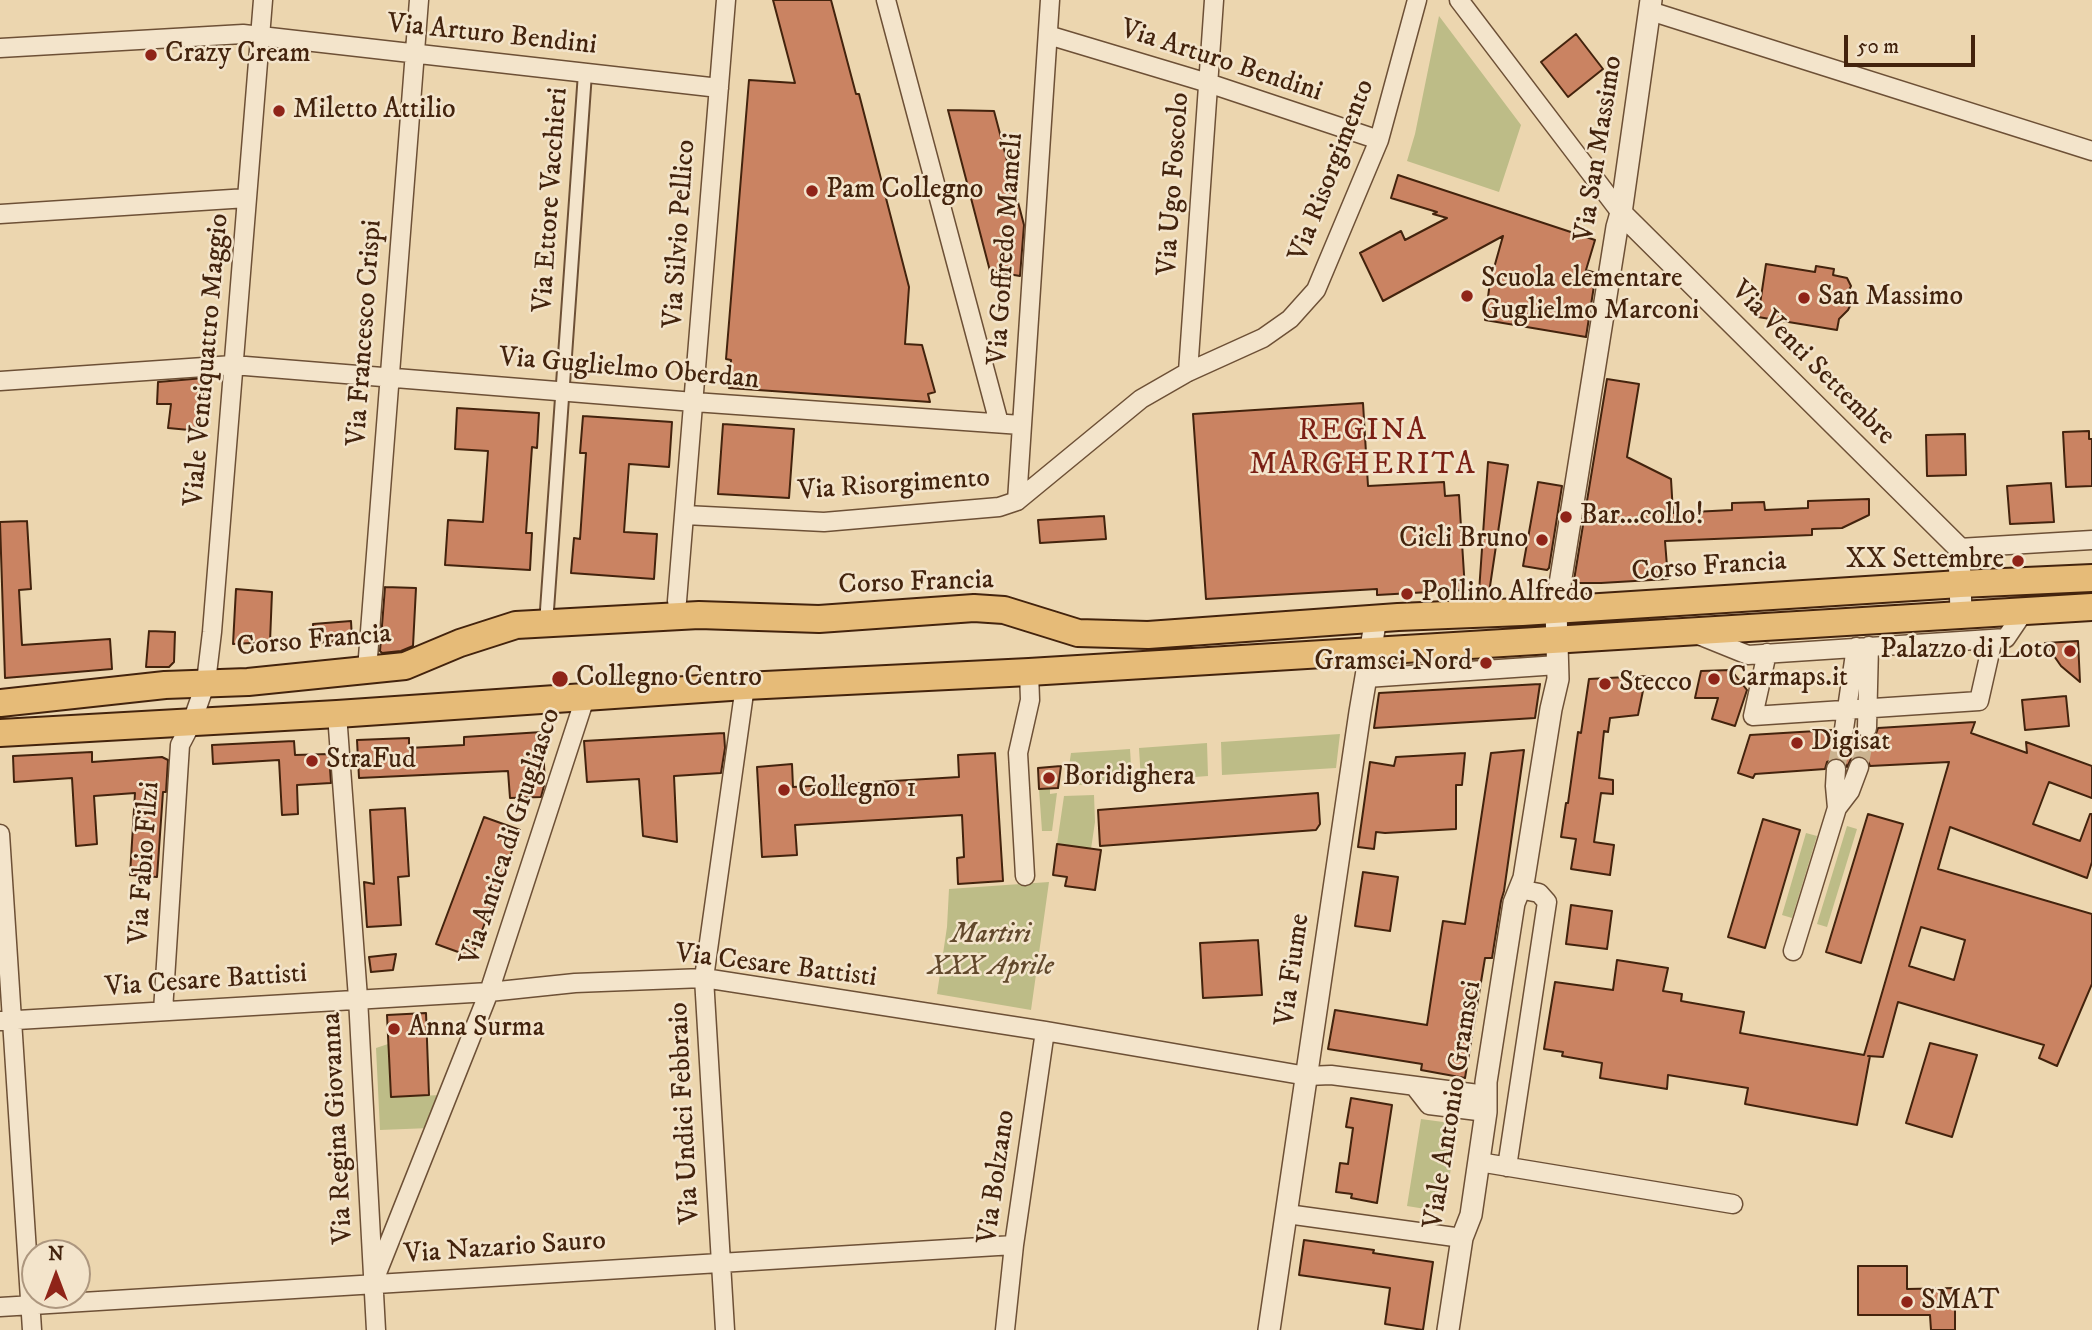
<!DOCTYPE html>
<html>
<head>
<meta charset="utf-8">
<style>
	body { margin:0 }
	#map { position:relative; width:2092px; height:1330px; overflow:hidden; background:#ecd6af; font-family:"IM FELL DW Pica",serif }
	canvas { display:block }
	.north { position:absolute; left:21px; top:1239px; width:70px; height:70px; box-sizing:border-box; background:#f3e4cb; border:2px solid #ad977f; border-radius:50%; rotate:0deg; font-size:19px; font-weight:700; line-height:28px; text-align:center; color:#43230d }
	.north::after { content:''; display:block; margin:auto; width:24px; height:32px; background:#8f2418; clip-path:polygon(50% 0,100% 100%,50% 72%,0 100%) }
	.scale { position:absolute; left:1844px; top:35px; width:131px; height:32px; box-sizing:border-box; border:4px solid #43230d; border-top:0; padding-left:9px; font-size:21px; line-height:24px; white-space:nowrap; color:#43230d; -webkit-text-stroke:5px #f3e4cb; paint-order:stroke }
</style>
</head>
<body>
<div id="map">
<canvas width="2092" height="1330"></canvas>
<div class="north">N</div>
<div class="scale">50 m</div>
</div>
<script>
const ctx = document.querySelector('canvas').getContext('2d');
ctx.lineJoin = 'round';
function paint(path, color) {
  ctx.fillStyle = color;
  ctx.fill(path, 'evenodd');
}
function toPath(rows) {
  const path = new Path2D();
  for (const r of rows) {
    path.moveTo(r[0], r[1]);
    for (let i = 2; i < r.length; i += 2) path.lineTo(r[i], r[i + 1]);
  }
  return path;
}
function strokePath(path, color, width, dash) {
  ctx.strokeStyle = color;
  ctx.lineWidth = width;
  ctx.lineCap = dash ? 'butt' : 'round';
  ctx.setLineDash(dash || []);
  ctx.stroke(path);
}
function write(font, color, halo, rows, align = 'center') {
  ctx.font = font + ' "IM FELL DW Pica",serif';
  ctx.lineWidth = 5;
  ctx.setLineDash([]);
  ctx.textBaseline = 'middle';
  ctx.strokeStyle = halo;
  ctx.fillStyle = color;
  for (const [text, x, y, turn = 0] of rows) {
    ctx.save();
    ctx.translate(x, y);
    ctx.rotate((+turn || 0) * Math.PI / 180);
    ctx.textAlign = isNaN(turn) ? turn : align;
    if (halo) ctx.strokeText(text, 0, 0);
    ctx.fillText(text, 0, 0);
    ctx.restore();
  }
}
const green = toPath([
	[1439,16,1521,125,1499,192,1407,161,1415,134],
	[1340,734,1336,768,1222,775,1221,742],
	[1207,743,1208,776,1141,781,1139,748],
	[1130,749,1132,781,1066,786,1071,753],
	[1039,789,1050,789,1050,794,1057,793,1052,831,1042,831],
	[1094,795,1095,822,1091,849,1057,844,1064,796],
	[1847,826,1857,829,1827,927,1817,924],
	[1806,833,1817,836,1792,918,1782,915],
	[1049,882,1031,1010,937,994,947,927,949,889],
	[388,1044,391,1097,442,1095,430,1128,380,1130,376,1048],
	[1421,1119,1458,1124,1444,1212,1407,1206]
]);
const building = toPath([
	[773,0,831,0,856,94,859,94,909,287,905,344,922,345,935,392,928,394,930,402,729,388,731,360,726,359,749,80,795,83,773,0],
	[1576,34,1603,69,1568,97,1541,62,1576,34],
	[948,110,994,111,1024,225,1020,276,990,271,948,110],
	[1398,175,1595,240,1586,270,1596,273,1586,337,1485,320,1490,282,1503,236,1383,301,1360,253,1401,231,1405,240,1447,218,1433,214,1437,212,1391,198,1398,175],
	[1766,264,1815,272,1816,266,1834,269,1833,275,1847,278,1851,286,1847,294,1850,306,1848,310,1839,319,1837,330,1758,317,1766,264],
	[204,378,200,431,168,428,171,404,157,404,158,382,204,378],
	[1607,379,1639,384,1627,457,1671,479,1673,513,1732,510,1732,503,1764,502,1765,510,1808,508,1808,501,1869,499,1869,515,1842,528,1812,529,1812,535,1665,541,1668,579,1601,583,1578,583,1574,580,1607,379],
	[1363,403,1368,486,1444,482,1445,496,1459,495,1465,590,1377,595,1377,589,1206,599,1193,414,1363,403],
	[457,408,539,413,537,448,532,447,526,533,532,533,530,570,445,565,448,520,483,522,488,451,455,449,457,408],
	[583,416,672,422,669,467,629,464,624,532,657,534,654,579,571,573,574,538,580,539,586,453,580,453,583,416],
	[723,424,794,429,789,498,718,494,723,424],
	[2089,431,2089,439,2092,439,2092,486,2066,487,2063,432,2089,431],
	[1965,434,1966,475,1927,476,1926,435,1965,434],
	[1488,462,1508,465,1489,593,1479,592,1488,462],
	[1538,482,1562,486,1549,568,1547,570,1523,566,1538,482],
	[2051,483,2054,522,2010,524,2007,486,2051,483],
	[1104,516,1106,539,1040,543,1038,520,1104,516],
	[27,521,31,589,19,590,22,645,110,639,112,669,5,678,0,522,27,521],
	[385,587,416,588,413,646,401,651,382,653,380,651,385,587],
	[236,589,272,592,270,642,233,644,236,589],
	[351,621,352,640,314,643,313,624,351,621],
	[149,631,175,632,174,662,169,667,146,667,149,631],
	[2078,641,2080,682,2061,666,2045,643,2078,641],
	[1731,670,1747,690,1735,726,1712,719,1718,698,1695,698,1701,671,1731,670],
	[1646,676,1638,715,1610,718,1608,732,1604,731,1599,778,1613,780,1613,794,1601,793,1594,842,1614,845,1610,875,1571,869,1576,839,1561,837,1566,803,1568,803,1578,732,1581,733,1589,679,1646,676],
	[1540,684,1535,718,1374,728,1379,693,1540,684],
	[2066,696,2069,726,2025,730,2022,700,2066,696],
	[1975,722,1971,733,2027,753,2026,742,2092,766,2092,798,2049,782,2033,824,2080,841,2090,814,2092,814,2092,862,2087,878,1950,827,1938,869,2092,914,2092,984,2057,1066,2039,1058,2044,1045,1898,1002,1883,1057,1868,1056,1870,1056,1857,1125,1745,1104,1748,1088,1668,1075,1667,1089,1600,1078,1602,1063,1562,1056,1563,1052,1544,1049,1555,982,1613,990,1617,960,1668,968,1663,991,1682,994,1681,1001,1744,1012,1740,1033,1864,1055,1949,762,1870,766,1867,759,1858,756,1851,759,1847,767,1843,760,1836,758,1827,762,1825,769,1755,774,1753,778,1738,773,1750,735,1833,730,1836,737,1843,740,1852,737,1856,729,1861,737,1867,739,1876,734,1878,728,1975,722],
	[1921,927,1965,940,1954,980,1909,966,1921,927],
	[542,732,545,782,541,797,510,798,508,771,359,778,357,740,409,738,409,748,464,745,464,737,542,732],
	[724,733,725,748,721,773,674,776,677,842,643,836,639,779,587,782,584,741,724,733],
	[294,741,295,755,329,754,331,783,297,785,298,814,282,815,279,760,213,764,212,745,294,741],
	[1524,750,1504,891,1501,901,1492,958,1485,958,1465,1078,1421,1070,1422,1064,1328,1049,1335,1010,1427,1025,1443,921,1465,924,1491,753,1524,750],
	[92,752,92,762,162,757,168,760,166,792,163,792,157,877,130,875,135,793,94,796,97,844,76,846,72,778,14,782,13,756,92,752],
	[995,753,1003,881,958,884,957,858,964,857,962,815,795,825,797,855,762,857,757,767,792,764,793,787,959,777,958,755,995,753],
	[1465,753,1462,785,1456,785,1456,829,1385,833,1376,832,1374,849,1358,847,1370,762,1394,766,1396,757,1465,753],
	[1061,766,1058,788,1039,789,1038,768,1061,766],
	[1318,793,1320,824,1316,830,1100,846,1098,810,1318,793],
	[405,808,409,876,398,877,401,925,367,927,364,882,374,884,370,810,405,808],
	[1868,814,1903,824,1861,963,1826,952,1868,814],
	[484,817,520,830,472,957,436,944,484,817],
	[1763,819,1800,830,1765,948,1728,937,1763,819],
	[1057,844,1101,850,1095,890,1065,886,1067,877,1053,875,1057,844],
	[1363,872,1398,877,1390,931,1355,926,1363,872],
	[1571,905,1612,911,1607,949,1566,944,1571,905],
	[1258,940,1262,995,1203,998,1200,943,1258,940],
	[396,954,393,970,371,972,369,957,396,954],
	[426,1013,429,1095,391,1097,387,1015,426,1013],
	[1930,1043,1977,1055,1952,1137,1906,1123,1930,1043],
	[1351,1098,1392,1105,1377,1203,1351,1198,1352,1194,1336,1192,1340,1163,1348,1164,1353,1128,1346,1127,1351,1098],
	[1304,1240,1374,1250,1373,1253,1433,1262,1423,1330,1385,1324,1390,1288,1299,1275,1304,1240],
	[1858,1266,1907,1266,1907,1289,1955,1288,1955,1330,1931,1330,1930,1315,1858,1315,1858,1266]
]);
const minorTunnel = toPath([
	[1859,767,1867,728],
	[1836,769,1844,729]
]);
const pedestrian = toPath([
	[546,624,585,73]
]);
const minor = toPath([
	[886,0,999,423],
	[1459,0,1621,213],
	[1650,11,2092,151],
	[1048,35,1208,83,1379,140],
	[0,48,243,34,719,88],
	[0,214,247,198],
	[1188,372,1214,0],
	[0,381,233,365,694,402,1021,425],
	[1017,501,1050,0],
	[685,515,824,522,999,507,1017,501,1141,399,1188,372,1263,338,1290,319,1316,290,1379,140,1417,0],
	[1959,548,2092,540],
	[677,601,726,0],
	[1696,634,1748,655,2006,638,2025,610],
	[1767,653,1753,716,1979,701,1993,639],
	[367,670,419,0],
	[1366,678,1558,665],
	[337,714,358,998,376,1330],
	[1867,728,1869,646],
	[1844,729,1856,647],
	[1836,769,1835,786,1837,808],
	[0,834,32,1330],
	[1025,876,1018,753,1030,700,1029,672],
	[1793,951,1837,808,1850,791,1859,767],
	[163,1011,180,745,192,722,206,682,212,632,263,0],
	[0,1021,489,992,575,983,704,978,1045,1031,1307,1076,1331,1075,1486,1095],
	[1415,1087,1429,1105,1486,1112],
	[1479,1162,1733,1204],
	[1507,1167,1547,902,1539,893,1519,889],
	[1287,1214,1462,1238],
	[373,1283,489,992,585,698],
	[0,1307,1014,1245],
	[725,1330,704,978,745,686],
	[1005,1330,1014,1245,1045,1031]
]);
const tertiary = toPath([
	[1621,213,1959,548,1961,614],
	[1269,1330,1360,712,1376,618],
	[1448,1330,1462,1238,1471,1215,1486,1112,1486,1082,1514,903,1524,878,1551,709,1558,679,1556,609,1617,227,1621,213,1651,0]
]);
const primary = toPath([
	[0,703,165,685,248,682,405,666,460,643,516,625,699,615,819,619,974,608,1004,610,1078,633,1148,635,1398,617,1522,612,1960,584,2092,578],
	[0,733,337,714,745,686,1029,672,2092,607]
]);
const markers = [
	[151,55,7,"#8f2418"],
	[279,111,7,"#8f2418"],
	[812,191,7,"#8f2418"],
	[1467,296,7,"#8f2418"],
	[1804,298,7,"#8f2418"],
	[1566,517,7,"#8f2418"],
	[1542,540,7,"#8f2418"],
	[2018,561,7,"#8f2418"],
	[1407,594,7,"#8f2418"],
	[2070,651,7,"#8f2418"],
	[1486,663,7,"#8f2418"],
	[560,679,9,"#8f2418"],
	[1714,679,7,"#8f2418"],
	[1605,684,7,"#8f2418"],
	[1797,743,7,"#8f2418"],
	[312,761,7,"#8f2418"],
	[1049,778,7,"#8f2418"],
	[784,790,7,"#8f2418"],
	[394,1029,7,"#8f2418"],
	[1907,1302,7,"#8f2418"]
];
const streetNames = [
	["Via Arturo Bendini",492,36,6],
	["Via Arturo Bendini",1221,62,18],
	["Via San Massimo",1600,149,-81],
	["Via Risorgimento",1333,171,-69],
	["Via Ugo Foscolo",1175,184,-86],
	["Via Ettore Vacchieri",552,200,-86],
	["Via Silvio Pellico",681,234,-86],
	["Via Goffredo Mameli",1007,249,-86],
	["Via Francesco Crispi",366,333,-86],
	["Viale Ventiquattro Maggio",208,360,-85],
	["Via Venti Settembre",1812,364,45],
	["Via Guglielmo Oberdan",629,370,5],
	["Via Risorgimento",894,486,-4],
	["Corso Francia",1709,568,-4],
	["Corso Francia",916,584,-2],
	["Corso Francia",314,642,-5],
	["Via Antica di Grugliasco",512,837,-72],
	["Via Fabio Filzi",146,863,-86],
	["Via Cesare Battisti",776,967,7],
	["Via Fiume",1294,970,-82],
	["Via Cesare Battisti",206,982,-4],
	["Viale Antonio Gramsci",1454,1105,-81],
	["Via Undici Febbraio",686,1113,-93],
	["Via Regina Giovanna",339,1128,-93],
	["Via Bolzano",998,1177,-82],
	["Via Nazario Sauro",505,1249,-4]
];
const poiNames = [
	["Crazy Cream",165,55],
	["Miletto Attilio",293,111],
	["Pam Collegno",826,191],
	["Scuola elementare",1481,280],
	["Guglielmo Marconi",1481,312],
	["San Massimo",1818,298],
	["Bar...collo!",1580,517],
	["Cicli Bruno",1528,540,"right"],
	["XX Settembre",2004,561,"right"],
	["Pollino Alfredo",1421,594],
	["Palazzo di Loto",2056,651,"right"],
	["Gramsci Nord",1472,663,"right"],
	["Collegno Centro",576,679],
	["Carmaps.it",1728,679],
	["Stecco",1619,684],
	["Digisat",1811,743],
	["StraFud",326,761],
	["Boridighera",1063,778],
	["Collegno 1",798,790],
	["Anna Surma",408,1029],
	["SMAT",1921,1302]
];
const parkNames = [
	["Martiri",991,936],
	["XXX Aprile",991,968]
];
const neighbourhoodNames = [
	["REGINA",1363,433],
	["MARGHERITA",1363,467]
];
paint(green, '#bdbc87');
paint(building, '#ca8362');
strokePath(building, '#43230d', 2);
strokePath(minorTunnel, '#cab28f', 18, [18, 9]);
strokePath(pedestrian, '#6d5036', 16);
strokePath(minor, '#6d5036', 21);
strokePath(tertiary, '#6d5036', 24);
strokePath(primary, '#43230d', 30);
strokePath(pedestrian, '#f3e4cb', 12);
strokePath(minor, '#f3e4cb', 18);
strokePath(tertiary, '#f3e4cb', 21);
strokePath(primary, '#e6bb78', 26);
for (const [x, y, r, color] of markers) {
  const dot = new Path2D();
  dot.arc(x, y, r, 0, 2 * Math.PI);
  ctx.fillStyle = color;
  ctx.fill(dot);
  strokePath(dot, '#f3e4cb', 2.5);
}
write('28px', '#43230d', '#f3e4cb', streetNames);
write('28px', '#43230d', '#f3e4cb', poiNames, 'left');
write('italic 28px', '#62492c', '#f3e4cb', parkNames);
ctx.letterSpacing = '2px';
write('30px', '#7a1f14', '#f3e4cb', neighbourhoodNames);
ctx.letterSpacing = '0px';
</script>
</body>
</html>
